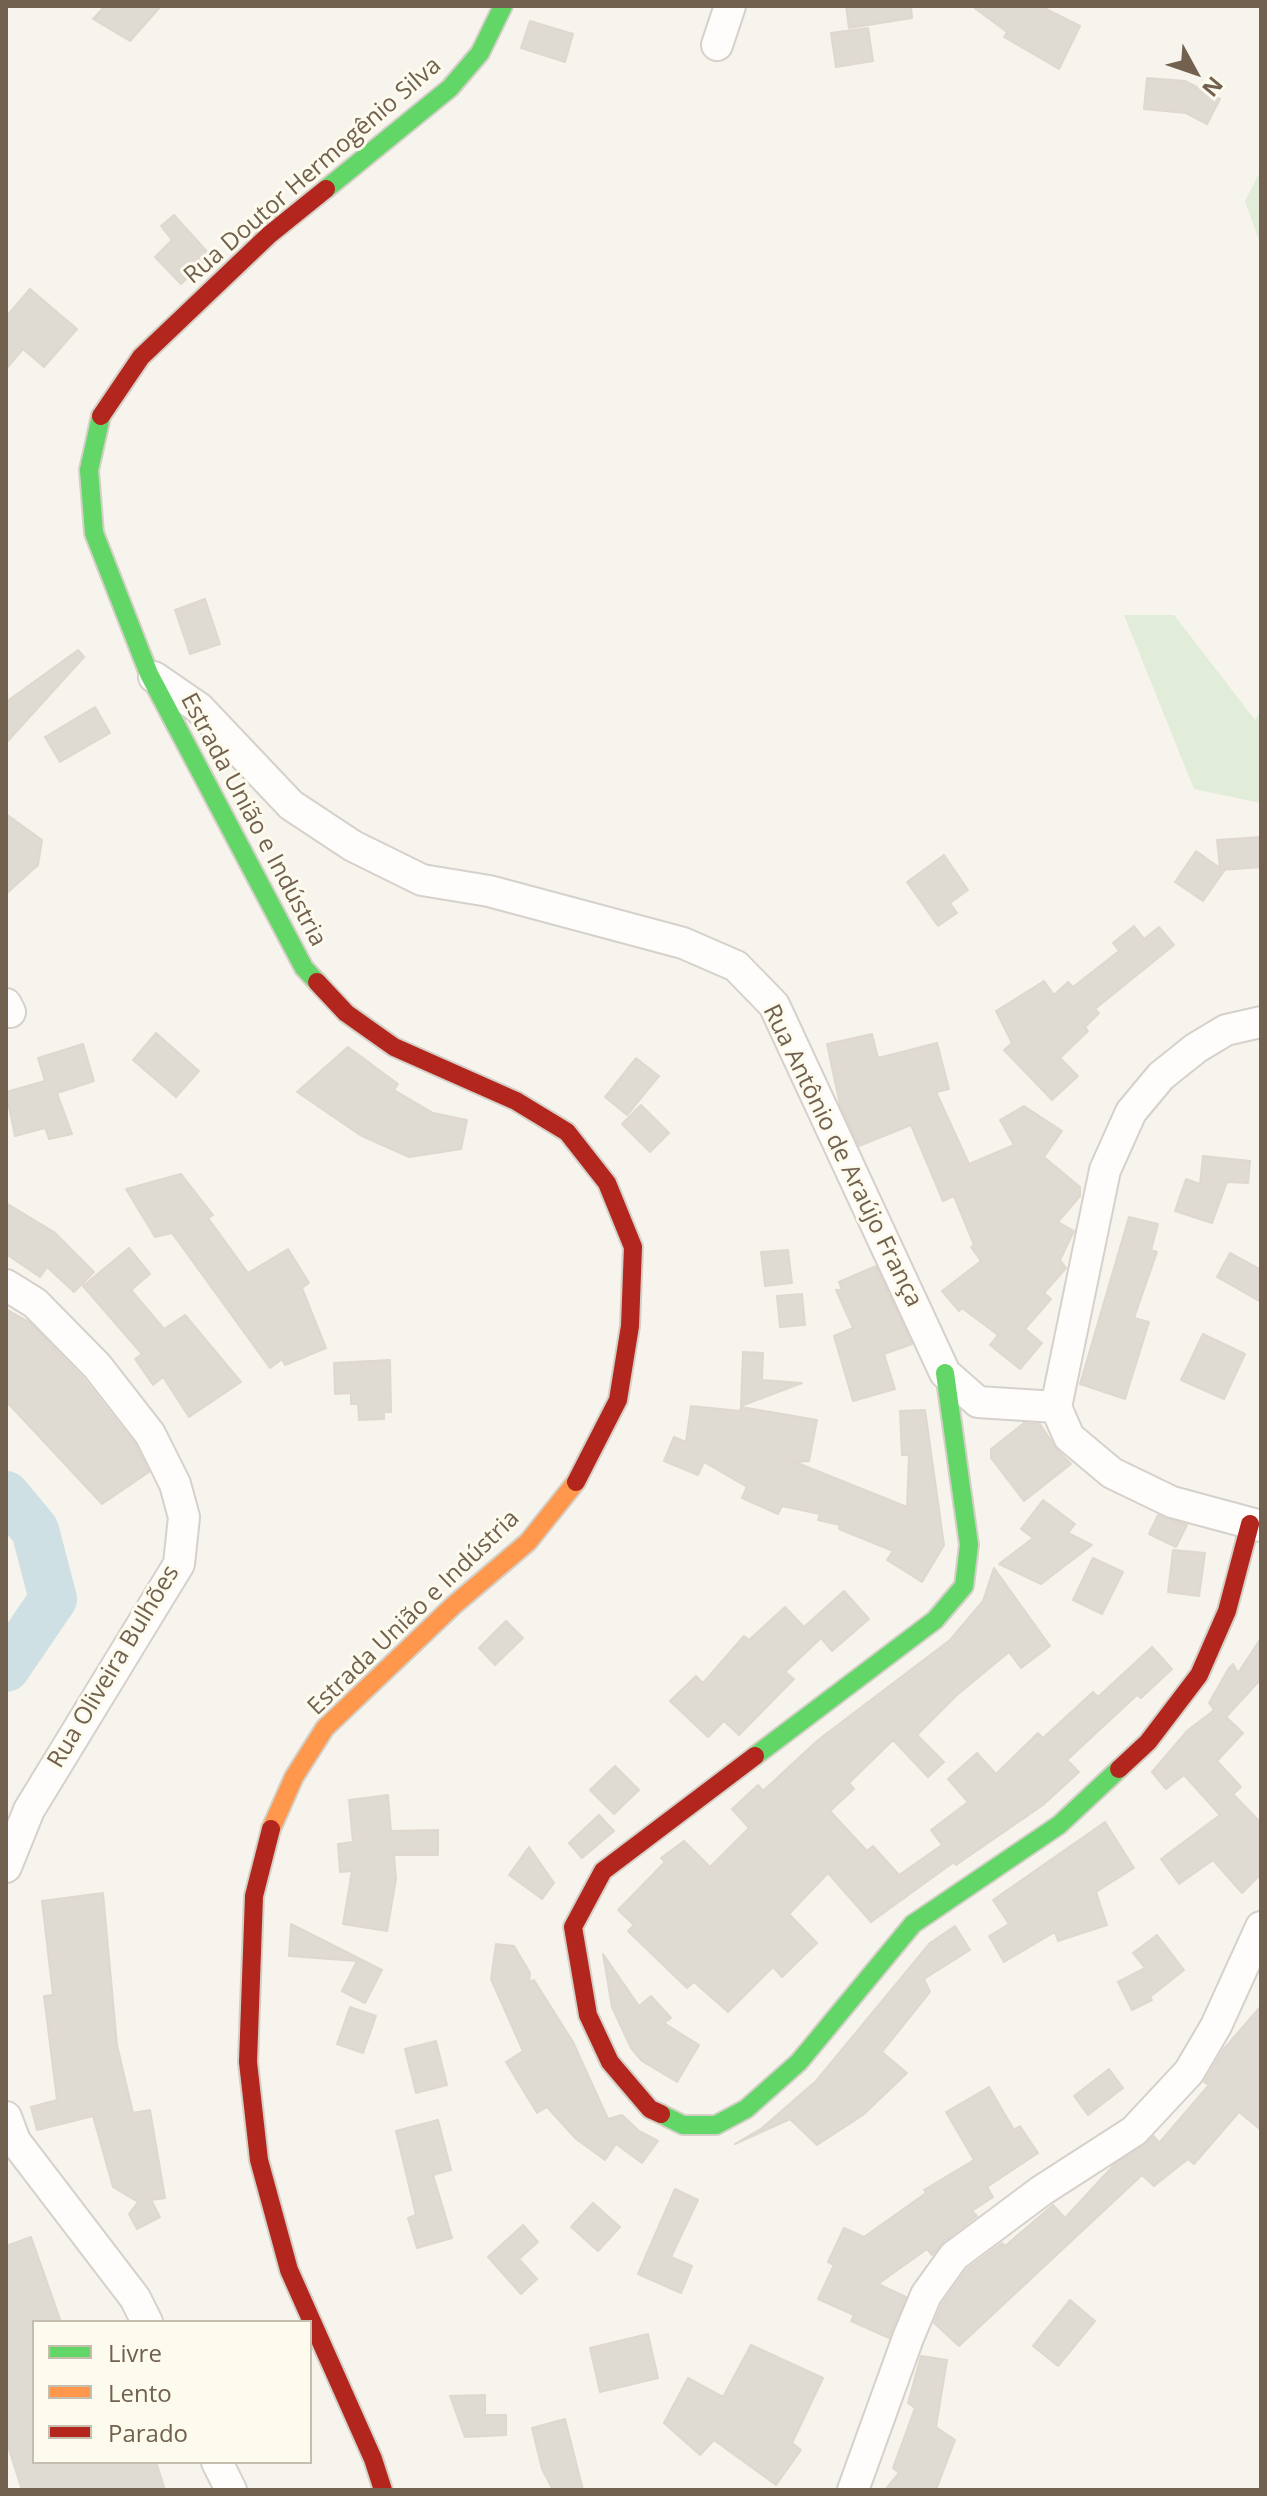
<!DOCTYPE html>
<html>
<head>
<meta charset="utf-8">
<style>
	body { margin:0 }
	#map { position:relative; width:1267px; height:2496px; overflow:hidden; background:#f6f4ec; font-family:"Open Sans",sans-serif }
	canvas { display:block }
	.frame { position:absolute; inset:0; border:8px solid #72614e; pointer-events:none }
	.legend { position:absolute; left:32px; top:2320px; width:280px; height:144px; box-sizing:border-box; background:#fdfaee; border:2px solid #c5bdae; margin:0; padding:10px 14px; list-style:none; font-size:24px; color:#72614e }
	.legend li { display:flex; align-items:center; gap:16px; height:40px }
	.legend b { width:40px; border:2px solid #c5bdae }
	.north { position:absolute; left:1155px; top:32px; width:80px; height:80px; -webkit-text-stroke:6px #fdfaee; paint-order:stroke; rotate:130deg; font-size:22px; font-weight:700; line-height:32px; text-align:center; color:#72614e }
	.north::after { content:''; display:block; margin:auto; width:28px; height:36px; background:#72614e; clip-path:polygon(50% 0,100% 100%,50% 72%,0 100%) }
</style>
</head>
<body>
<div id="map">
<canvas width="1267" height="2496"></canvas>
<div class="frame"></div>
<ul class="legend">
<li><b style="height:10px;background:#63d668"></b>Livre</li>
<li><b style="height:10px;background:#ff974d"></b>Lento</li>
<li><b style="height:10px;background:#b3261e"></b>Parado</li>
</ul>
<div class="north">N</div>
</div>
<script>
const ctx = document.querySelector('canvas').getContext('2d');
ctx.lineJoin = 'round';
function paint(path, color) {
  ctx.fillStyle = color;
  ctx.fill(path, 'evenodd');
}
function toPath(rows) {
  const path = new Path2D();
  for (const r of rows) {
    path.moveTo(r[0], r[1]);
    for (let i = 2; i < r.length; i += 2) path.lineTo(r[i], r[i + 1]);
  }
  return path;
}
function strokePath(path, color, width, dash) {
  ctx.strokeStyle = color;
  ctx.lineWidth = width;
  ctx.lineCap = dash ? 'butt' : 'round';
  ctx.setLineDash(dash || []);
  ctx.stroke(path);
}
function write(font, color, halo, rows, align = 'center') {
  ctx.font = font + ' "Open Sans",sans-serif';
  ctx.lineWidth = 6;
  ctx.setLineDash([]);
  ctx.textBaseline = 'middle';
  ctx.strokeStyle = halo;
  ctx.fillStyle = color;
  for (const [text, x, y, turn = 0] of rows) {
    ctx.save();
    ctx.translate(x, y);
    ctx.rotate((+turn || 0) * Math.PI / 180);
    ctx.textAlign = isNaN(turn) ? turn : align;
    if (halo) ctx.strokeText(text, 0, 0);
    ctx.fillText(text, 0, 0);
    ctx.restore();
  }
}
const green = toPath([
	[1261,170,1261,246,1245,201],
	[1124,615,1174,615,1255,720,1261,711,1261,803,1194,789]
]);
const river = toPath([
	[6,1495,35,1530,53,1599,6,1668]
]);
const building = toPath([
	[105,6,161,6,130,41,93,19,105,6],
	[846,6,911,6,912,18,849,28,846,6],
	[972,6,1040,6,1080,26,1059,69,1004,37,1007,32,972,6],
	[530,21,573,34,565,62,521,48,530,21],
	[868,28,873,61,836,67,831,33,868,28],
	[1147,78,1185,81,1220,99,1207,124,1186,113,1144,109,1147,78],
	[174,215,211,256,181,284,155,257,172,240,161,226,174,215],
	[30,289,77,329,44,367,23,349,6,369,6,317,30,289],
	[205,599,220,644,190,654,175,610,205,599],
	[78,650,84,657,6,743,6,702,78,650],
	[95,707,110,733,60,762,45,737,95,707],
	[6,814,42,840,38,865,6,894,6,814],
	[1261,837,1261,867,1221,870,1224,871,1203,901,1175,882,1196,851,1220,868,1217,840,1261,837],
	[944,855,968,890,950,903,957,913,938,926,907,882,944,855],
	[1134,926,1144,939,1159,927,1174,945,1095,1009,1099,1013,1085,1027,1088,1031,1060,1058,1078,1076,1052,1100,1004,1050,1012,1043,996,1011,1044,981,1054,995,1068,982,1073,987,1119,951,1113,943,1134,926],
	[156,1033,199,1071,176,1097,133,1060,156,1033],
	[872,1034,878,1058,937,1043,949,1089,936,1092,969,1164,1014,1145,1000,1120,1024,1106,1062,1131,1044,1157,1080,1187,1080,1196,1058,1222,1074,1231,1060,1260,1066,1268,1044,1293,1051,1299,1025,1329,1042,1343,1020,1369,990,1345,998,1335,962,1308,959,1311,942,1291,981,1261,971,1247,974,1245,954,1196,943,1201,911,1125,859,1146,840,1105,827,1044,872,1034],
	[83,1044,94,1081,57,1093,72,1134,49,1139,45,1128,15,1136,6,1092,45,1081,38,1058,83,1044],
	[348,1047,398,1084,394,1090,433,1113,467,1120,461,1149,409,1157,360,1135,297,1092,348,1047],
	[636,1058,659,1076,627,1115,605,1097,636,1058],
	[641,1105,669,1133,650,1152,622,1124,641,1105],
	[1203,1156,1250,1161,1248,1183,1227,1182,1212,1223,1175,1211,1186,1179,1200,1184,1203,1156],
	[181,1174,213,1215,208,1218,248,1273,288,1249,309,1283,302,1288,326,1348,285,1365,282,1359,270,1368,172,1233,155,1237,126,1189,181,1174],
	[6,1203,54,1232,94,1272,74,1292,47,1267,40,1277,6,1254,6,1203],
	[1129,1217,1158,1224,1151,1250,1157,1252,1134,1318,1149,1322,1125,1399,1080,1384,1129,1217],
	[129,1248,150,1274,131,1290,164,1329,185,1315,241,1382,189,1417,163,1377,153,1385,135,1359,142,1354,83,1286,129,1248],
	[788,1250,792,1283,765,1286,761,1252,788,1250],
	[1230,1253,1261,1270,1261,1302,1217,1277,1230,1253],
	[876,1266,912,1344,884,1354,895,1389,853,1401,834,1336,853,1328,836,1290,842,1290,839,1282,876,1266],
	[802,1294,805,1325,780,1327,777,1296,802,1294],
	[6,1309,29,1322,83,1378,135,1444,149,1472,102,1504,6,1401,6,1309],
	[1203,1334,1245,1354,1224,1399,1181,1380,1203,1334],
	[743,1352,763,1353,762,1380,802,1383,741,1406,743,1352],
	[390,1360,391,1412,384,1412,384,1419,359,1420,358,1404,351,1404,351,1393,335,1394,334,1363,390,1360],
	[691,1406,740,1411,741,1407,817,1420,809,1461,795,1462,907,1507,909,1455,902,1455,900,1411,925,1410,944,1545,922,1582,887,1560,893,1551,839,1529,840,1525,818,1520,820,1514,782,1506,778,1514,742,1498,747,1487,704,1462,698,1475,664,1461,674,1437,686,1442,691,1406],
	[1024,1423,1040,1424,1057,1450,1071,1464,1024,1501,991,1458,991,1449,1024,1423],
	[1043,1500,1075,1524,1068,1533,1092,1545,1041,1584,999,1564,1033,1538,1021,1529,1043,1500],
	[1158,1515,1187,1525,1176,1547,1149,1534,1158,1515],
	[1173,1550,1205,1553,1199,1596,1168,1592,1173,1550],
	[1093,1558,1123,1572,1102,1614,1073,1600,1093,1558],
	[994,1568,1050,1646,1021,1668,1009,1652,957,1695,917,1735,944,1762,928,1777,893,1740,849,1783,854,1789,830,1811,867,1851,873,1846,899,1875,942,1845,931,1830,968,1802,948,1779,977,1753,996,1774,1038,1733,1043,1738,1093,1692,1098,1697,1152,1647,1172,1669,1141,1698,1137,1695,1067,1760,1079,1772,1043,1805,956,1865,954,1862,871,1922,828,1873,789,1914,817,1943,782,1977,773,1967,728,2012,694,1982,687,1988,628,1931,634,1925,618,1910,665,1862,661,1858,684,1841,710,1867,749,1828,732,1809,758,1785,763,1791,818,1740,950,1640,983,1601,994,1568],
	[844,1591,869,1619,832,1651,821,1638,785,1672,794,1679,739,1735,724,1721,708,1737,670,1701,696,1676,703,1683,744,1636,749,1640,785,1607,804,1627,844,1591],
	[506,1621,523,1638,495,1665,479,1648,506,1621],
	[1261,1638,1261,1679,1226,1717,1243,1733,1217,1761,1241,1787,1233,1794,1261,1823,1261,1874,1242,1893,1213,1860,1179,1884,1161,1859,1220,1815,1184,1775,1166,1789,1152,1772,1188,1730,1213,1711,1214,1709,1209,1703,1229,1668,1233,1664,1238,1673,1261,1638],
	[615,1766,639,1790,614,1814,590,1790,615,1766],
	[388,1795,391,1831,438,1830,438,1855,394,1855,396,1879,387,1931,343,1924,352,1871,340,1872,338,1844,353,1842,349,1800,388,1795],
	[599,1815,614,1831,582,1858,569,1843,599,1815],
	[1105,1822,1134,1868,1096,1892,1107,1925,1058,1941,1055,1932,1004,1962,989,1936,1009,1924,993,1900,1105,1822],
	[529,1847,554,1883,542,1899,509,1875,529,1847],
	[103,1893,117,2045,133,2113,150,2110,165,2198,151,2200,160,2217,137,2229,129,2214,138,2202,113,2187,93,2116,37,2130,31,2107,57,2100,44,1996,53,1995,42,1901,103,1893],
	[291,1924,382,1970,365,2003,342,1991,357,1961,289,1956,291,1924],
	[955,1926,970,1950,924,1979,930,1992,882,2052,907,2073,863,2115,817,2145,790,2119,735,2144,762,2128,816,2081,930,1943,955,1926],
	[1157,1935,1184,1970,1150,1997,1152,2000,1132,2010,1118,1982,1145,1968,1133,1953,1157,1935],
	[496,1944,514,1946,530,1973,529,1982,534,1980,573,2042,608,2119,622,2115,639,2131,658,2141,642,2163,616,2144,605,2160,576,2139,547,2107,537,2113,506,2062,523,2051,491,1979,496,1944],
	[603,1954,639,2006,651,1996,671,2018,664,2023,699,2045,677,2082,642,2061,631,2048,612,2007,603,1954],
	[1261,2006,1261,2130,1239,2112,1194,2164,1188,2159,1154,2186,1142,2175,959,2346,934,2323,942,2304,967,2269,1002,2243,1005,2246,1053,2205,1065,2218,1114,2165,1154,2136,1159,2143,1209,2085,1204,2082,1223,2050,1261,2006],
	[350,2007,376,2016,363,2053,337,2044,350,2007],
	[436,2041,447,2085,416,2093,405,2049,436,2041],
	[1109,2069,1123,2088,1088,2115,1074,2096,1109,2069],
	[989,2087,1014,2130,1020,2126,1038,2153,987,2187,993,2197,972,2211,977,2216,943,2242,932,2255,927,2249,878,2284,906,2297,889,2338,851,2321,854,2315,818,2299,834,2265,828,2262,844,2228,864,2237,926,2193,924,2190,974,2160,946,2112,989,2087],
	[438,2120,451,2170,433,2175,452,2238,417,2248,408,2218,416,2215,396,2131,438,2120],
	[675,2189,698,2200,671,2257,692,2266,681,2293,638,2274,675,2189],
	[593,2203,620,2227,598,2251,571,2227,593,2203],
	[523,2225,538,2242,519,2259,537,2279,521,2294,488,2257,523,2225],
	[31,2237,61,2322,34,2322,34,2462,156,2462,165,2490,22,2490,6,2440,6,2246,31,2237],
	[1070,2300,1095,2321,1058,2366,1033,2346,1070,2300],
	[648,2334,658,2378,600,2392,590,2348,648,2334],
	[751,2345,823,2378,792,2443,801,2450,776,2485,714,2440,700,2455,664,2423,688,2378,723,2397,751,2345],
	[921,2356,947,2360,936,2427,955,2440,936,2490,885,2490,899,2473,893,2468,915,2408,908,2403,921,2356],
	[485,2395,485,2415,506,2415,506,2435,465,2437,450,2396,485,2395],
	[565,2419,583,2490,553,2490,542,2469,532,2428,565,2419]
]);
const street = toPath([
	[717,45,730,6],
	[154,677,199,708,291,805,353,846,422,880,489,891,683,943,736,966,774,1005,945,1373,978,1402,1056,1407],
	[6,1004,10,1012],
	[1261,1022,1226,1030,1196,1048,1161,1076,1131,1112,1105,1170,1056,1407,1069,1437,1112,1473,1172,1502,1261,1526],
	[6,1285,35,1303,97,1366,150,1434,175,1484,184,1517,179,1564,29,1810,6,1867],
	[6,2117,15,2141,135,2298,147,2322],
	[217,2462,231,2490],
	[853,2490,908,2338,926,2295,954,2256,1041,2191,1134,2131,1189,2072,1216,2026,1261,1927]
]);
const fast = toPath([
	[326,189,450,88,480,53,503,6],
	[101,416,89,470,94,533,149,674,304,968,317,982],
	[755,1756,935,1620,964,1586,969,1545,945,1373],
	[661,2114,683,2125,716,2125,746,2109,799,2062,913,1924,1059,1825,1119,1769]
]);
const slow = toPath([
	[271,1829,294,1777,325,1728,454,1605,528,1542,576,1482]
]);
const jam = toPath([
	[101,416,141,357,269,235,326,189],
	[317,982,346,1013,394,1047,516,1101,567,1132,607,1183,633,1247,630,1326,618,1400,576,1482],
	[1119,1769,1148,1742,1199,1675,1227,1611,1250,1524],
	[271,1829,254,1896,248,2062,259,2160,289,2270,373,2459,383,2490],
	[661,2114,650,2109,610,2062,588,2015,573,1927,603,1871,755,1756]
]);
const streetNames = [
	["Rua Doutor Hermogênio Silva",313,171,-41],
	["Estrada União e Indústria",253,820,62],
	["Rua Antônio de Araújo França",842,1156,64],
	["Estrada União e Indústria",414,1613,-44],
	["Rua Oliveira Bulhões",114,1667,-59]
];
paint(green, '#e1edd8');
strokePath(river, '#cfe0e5', 48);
paint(building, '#dfdad2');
strokePath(building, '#ded8cf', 2);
strokePath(street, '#d6d1ca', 34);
strokePath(fast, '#d4d0c7', 22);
strokePath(slow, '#d4d0c7', 22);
strokePath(jam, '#d4d0c7', 22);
strokePath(street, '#fefdfc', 30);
strokePath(fast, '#63d668', 18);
strokePath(slow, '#ff974d', 18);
strokePath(jam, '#b3261e', 18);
write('24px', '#72614e', '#fdfaee', streetNames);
</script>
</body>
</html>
